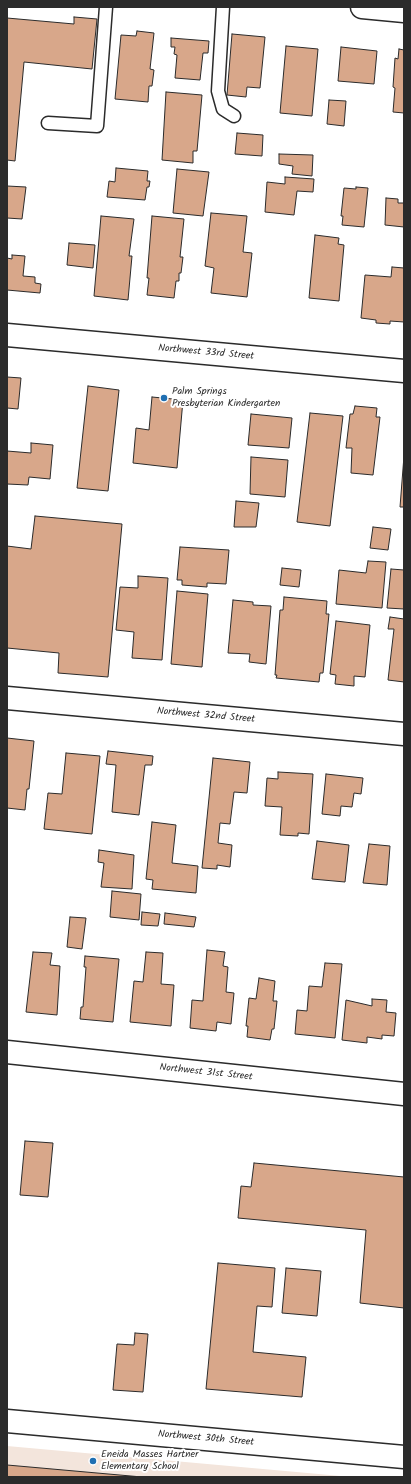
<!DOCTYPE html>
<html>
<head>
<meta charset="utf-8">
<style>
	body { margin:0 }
	#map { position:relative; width:411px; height:1484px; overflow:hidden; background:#fff; font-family:Kalam,sans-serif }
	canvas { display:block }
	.frame { position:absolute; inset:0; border:8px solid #2b2b2b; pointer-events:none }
</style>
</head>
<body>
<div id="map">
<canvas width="411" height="1484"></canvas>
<div class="frame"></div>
</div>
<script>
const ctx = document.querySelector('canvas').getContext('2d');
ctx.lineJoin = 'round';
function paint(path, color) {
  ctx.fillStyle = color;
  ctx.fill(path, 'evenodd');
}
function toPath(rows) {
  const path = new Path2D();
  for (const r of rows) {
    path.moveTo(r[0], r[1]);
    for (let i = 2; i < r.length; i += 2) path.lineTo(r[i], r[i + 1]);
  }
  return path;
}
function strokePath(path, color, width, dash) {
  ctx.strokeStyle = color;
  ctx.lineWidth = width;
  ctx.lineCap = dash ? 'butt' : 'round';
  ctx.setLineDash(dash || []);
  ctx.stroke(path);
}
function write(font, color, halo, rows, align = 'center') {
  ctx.font = font + ' Kalam,sans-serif';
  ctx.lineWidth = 4;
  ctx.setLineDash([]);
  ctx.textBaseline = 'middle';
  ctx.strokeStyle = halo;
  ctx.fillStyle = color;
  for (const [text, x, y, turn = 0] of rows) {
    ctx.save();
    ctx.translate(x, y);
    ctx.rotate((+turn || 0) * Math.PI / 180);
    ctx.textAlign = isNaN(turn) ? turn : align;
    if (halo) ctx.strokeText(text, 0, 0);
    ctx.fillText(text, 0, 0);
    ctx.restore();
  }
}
const built = toPath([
	[7,1446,352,1477,7,1477]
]);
const building = toPath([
	[74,17,97,19,92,69,24,62,15,161,7,160,7,18,74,24,74,17],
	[137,31,154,33,150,69,154,70,152,86,149,86,148,102,115,99,121,35,136,36,137,31],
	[232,34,265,37,260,88,247,87,246,97,227,95,232,34],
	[171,38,209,41,208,53,203,53,200,80,175,78,177,55,174,54,175,47,171,47,171,38],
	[286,46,318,49,312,116,280,113,286,46],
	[341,47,377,51,374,84,338,81,341,47],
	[399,49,404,50,404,113,393,112,395,88,393,87,395,58,398,59,399,49],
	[166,92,202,95,197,151,193,151,193,163,162,160,166,92],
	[329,100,346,101,344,126,327,124,329,100],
	[237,133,263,135,262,156,235,154,237,133],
	[279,154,313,155,312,176,292,174,293,166,279,164,279,154],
	[116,168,148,171,147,181,150,181,149,187,147,187,145,200,107,197,109,181,115,182,116,168],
	[177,169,209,172,203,216,173,213,177,169],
	[285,177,314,179,313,192,297,191,294,215,265,212,267,182,285,184,285,177],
	[7,186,26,187,22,219,7,218,7,186],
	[356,187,368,188,364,227,342,225,343,216,341,216,344,188,356,189,356,187],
	[386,198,398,199,398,203,404,203,404,227,385,225,386,198],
	[211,213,247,216,243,252,252,253,247,297,211,293,214,268,205,266,211,213],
	[101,216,134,219,129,256,132,256,128,300,94,296,101,216],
	[152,216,184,219,180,257,183,257,181,273,179,273,179,281,176,281,174,298,147,295,149,278,147,278,152,216],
	[315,235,339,238,338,244,344,245,339,301,309,298,315,235],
	[69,243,95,245,93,268,67,265,69,243],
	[12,255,25,256,23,276,35,277,35,283,41,284,40,293,7,290,7,258,12,259,12,255],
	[392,267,404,268,404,322,390,321,390,324,376,323,376,320,361,318,365,275,391,277,392,267],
	[7,377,21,378,18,409,7,408,7,377],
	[88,386,119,390,108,491,77,488,88,386],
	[152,397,183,400,177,468,133,463,136,428,149,430,152,397],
	[355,406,377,408,376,417,380,417,373,475,351,473,352,448,346,448,350,414,353,414,355,406],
	[310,413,343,416,330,526,297,522,310,413],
	[251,414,292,418,289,448,248,445,251,414],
	[31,443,53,445,50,479,29,477,28,485,7,484,7,451,31,453,31,443],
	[404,456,404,507,400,507,404,456],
	[251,457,288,460,285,497,250,494,251,457],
	[236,501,259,503,256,527,234,527,236,501],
	[35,516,122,524,108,677,58,673,59,653,7,648,7,546,31,549,35,516],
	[373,527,391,529,388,550,370,548,373,527],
	[180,547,229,550,226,584,207,583,207,587,182,585,182,580,177,580,180,547],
	[368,561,386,562,382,608,336,604,339,570,366,573,368,561],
	[282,568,301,570,299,587,280,585,282,568],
	[391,569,404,570,404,609,387,608,391,569],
	[138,576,168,578,162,660,132,658,134,632,116,630,120,587,138,588,138,576],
	[177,591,208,594,202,667,171,664,177,591],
	[284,597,327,601,326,614,329,614,323,673,320,673,319,682,276,678,277,675,275,675,280,610,283,610,284,597],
	[233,600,253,602,253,605,271,606,266,664,249,662,250,654,228,653,233,600],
	[390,617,404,619,404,682,388,680,394,629,388,629,390,617],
	[336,621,370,625,365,677,354,676,354,686,335,684,336,675,330,674,336,621],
	[7,738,34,741,29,789,27,789,25,810,7,808,7,738],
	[108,751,153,756,152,765,145,765,139,815,112,812,116,765,106,764,108,751],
	[66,753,100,756,92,834,44,829,48,793,62,794,66,753],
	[213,758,250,762,247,793,234,792,230,824,220,823,218,843,232,845,230,867,217,865,217,869,202,868,213,758],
	[278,772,313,774,309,834,298,833,298,836,280,835,282,807,265,806,267,778,278,779,278,772],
	[326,774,363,778,361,794,354,793,352,807,341,806,340,816,322,814,326,774],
	[152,822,176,825,172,863,198,866,196,893,152,889,153,880,146,879,152,822],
	[317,841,349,845,345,882,312,879,317,841],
	[369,844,390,846,387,885,363,883,369,844],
	[99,850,134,855,132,889,101,887,104,863,98,862,99,850],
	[112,891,141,894,139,920,110,917,112,891],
	[142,912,160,914,158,926,141,925,142,912],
	[165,913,196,917,194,927,164,924,165,913],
	[70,917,86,918,82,949,67,947,70,917],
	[207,950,225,952,223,966,228,967,226,992,234,993,231,1024,217,1022,216,1031,190,1028,192,1000,203,1001,207,950],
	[33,952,52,953,50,965,60,966,57,1015,26,1012,33,952],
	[146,952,163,953,161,984,174,985,171,1026,130,1022,134,981,143,982,146,952],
	[85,956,119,959,113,1022,80,1019,81,1007,83,1007,86,967,84,967,85,956],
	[325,963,342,964,335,1038,295,1034,297,1010,307,1011,309,986,322,987,325,963],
	[259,978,275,981,273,1001,277,1001,274,1029,272,1029,270,1040,247,1037,248,1026,246,1026,249,998,256,999,259,978],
	[372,999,387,1000,386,1012,396,1013,394,1036,382,1035,382,1039,367,1037,367,1043,342,1040,346,1000,372,1006,372,999],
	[25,1141,53,1143,48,1197,20,1195,25,1141],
	[254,1163,404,1177,404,1308,360,1303,366,1230,238,1218,241,1186,251,1187,254,1163],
	[218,1263,275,1268,272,1307,257,1306,253,1352,306,1357,302,1397,206,1389,218,1263],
	[286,1268,321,1271,317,1316,282,1313,286,1268],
	[135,1333,148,1334,143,1392,113,1390,117,1344,134,1345,135,1333],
	[7,1465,142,1477,7,1477,7,1465]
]);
const lane = toPath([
	[223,7,218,91,223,109,234,116],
	[48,123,97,126,106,7]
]);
const street = toPath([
	[362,7,404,11],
	[7,335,404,371],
	[7,698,404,734],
	[7,1052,404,1094],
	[7,1421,404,1457]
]);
const markers = [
	[164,398,4,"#1f6fb2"],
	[93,1461,4,"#1f6fb2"]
];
const streetNames = [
	["Northwest 33rd Street",206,353,5],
	["Northwest 32nd Street",206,716,5],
	["Northwest 31st Street",206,1073,6],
	["Northwest 30th Street",206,1439,5]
];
const poiNames = [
	["Palm Springs",172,392],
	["Presbyterian Kindergarten",172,404],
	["Eneida Masses Hartner",101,1455],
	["Elementary School",101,1467]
];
paint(built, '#f3e5dc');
paint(building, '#d8a78a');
strokePath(building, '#2b2b2b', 1);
strokePath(lane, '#2b2b2b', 15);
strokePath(street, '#2b2b2b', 25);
strokePath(lane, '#fff', 12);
strokePath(street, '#fff', 22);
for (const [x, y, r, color] of markers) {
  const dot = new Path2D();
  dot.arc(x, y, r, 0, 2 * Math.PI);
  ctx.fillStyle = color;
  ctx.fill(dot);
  strokePath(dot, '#fff', 1.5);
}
write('10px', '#2b2b2b', '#fff', streetNames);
write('10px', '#2b2b2b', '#fff', poiNames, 'left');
</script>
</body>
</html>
